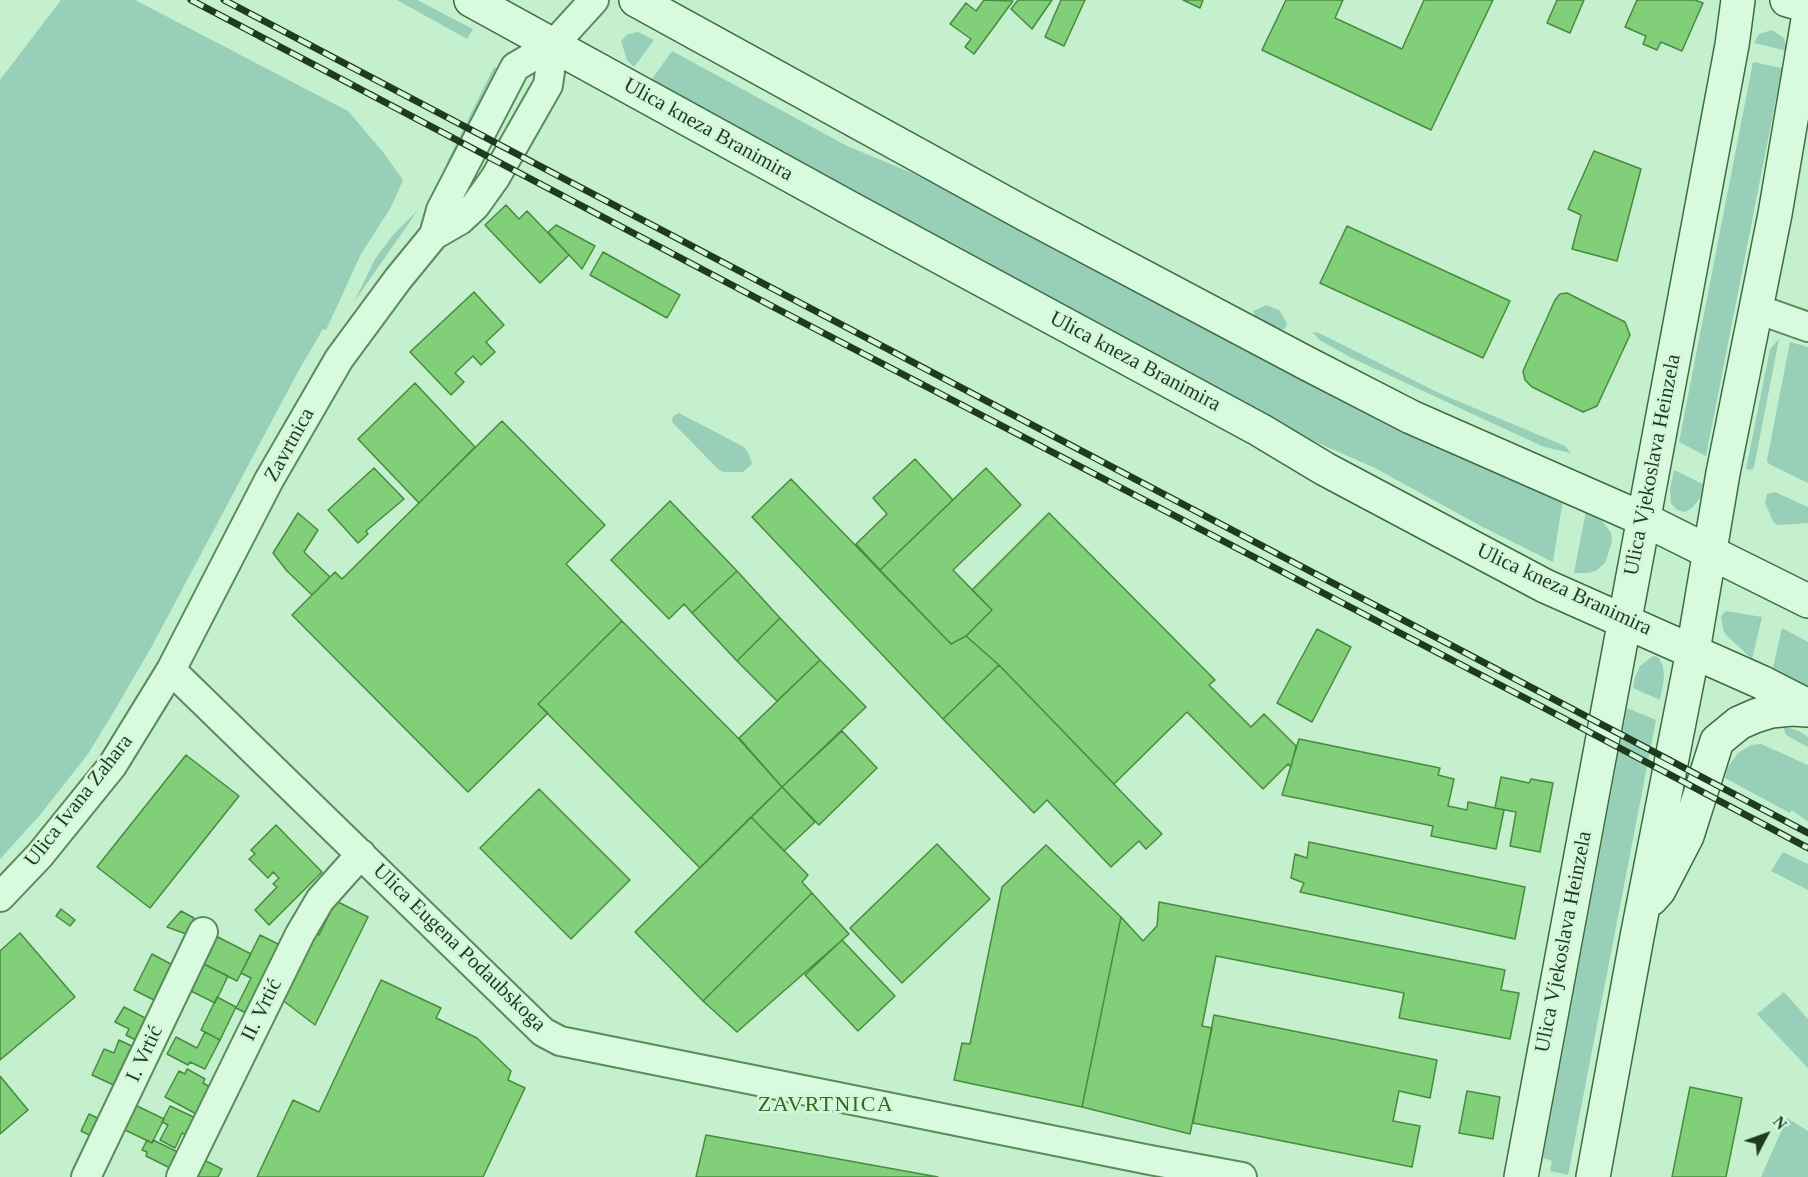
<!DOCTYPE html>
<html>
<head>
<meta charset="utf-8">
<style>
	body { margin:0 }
	#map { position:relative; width:1808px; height:1177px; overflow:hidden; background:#c4f0cd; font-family:Georgia,serif }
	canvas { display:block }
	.north { position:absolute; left:1736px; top:1105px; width:60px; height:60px; -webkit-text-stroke:4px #d4f7db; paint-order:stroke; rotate:49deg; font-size:16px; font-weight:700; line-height:24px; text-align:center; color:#1f3b1e }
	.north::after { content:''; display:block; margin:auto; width:21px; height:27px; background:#1f3b1e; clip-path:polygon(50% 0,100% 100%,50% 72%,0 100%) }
</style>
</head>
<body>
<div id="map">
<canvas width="1808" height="1177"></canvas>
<div class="north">N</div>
</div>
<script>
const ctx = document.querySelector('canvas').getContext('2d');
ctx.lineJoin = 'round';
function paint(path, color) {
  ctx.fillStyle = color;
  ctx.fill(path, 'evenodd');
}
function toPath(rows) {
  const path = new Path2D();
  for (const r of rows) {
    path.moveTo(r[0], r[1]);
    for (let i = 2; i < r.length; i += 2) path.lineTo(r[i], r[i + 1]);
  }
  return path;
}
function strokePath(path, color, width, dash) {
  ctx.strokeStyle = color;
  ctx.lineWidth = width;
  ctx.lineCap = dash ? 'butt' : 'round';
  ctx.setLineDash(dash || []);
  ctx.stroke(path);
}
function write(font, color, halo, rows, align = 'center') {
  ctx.font = font + ' Georgia,serif';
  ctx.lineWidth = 5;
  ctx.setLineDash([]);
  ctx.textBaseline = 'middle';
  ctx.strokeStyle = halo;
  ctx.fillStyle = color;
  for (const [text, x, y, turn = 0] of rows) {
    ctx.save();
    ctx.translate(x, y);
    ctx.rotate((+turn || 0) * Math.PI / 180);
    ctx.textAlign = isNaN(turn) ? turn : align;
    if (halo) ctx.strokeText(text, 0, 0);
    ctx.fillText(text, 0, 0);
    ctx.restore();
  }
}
const green = toPath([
	[61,0,135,0,348,111,383,152,403,180,391,207,361,254,326,330,323,329,299,370,152,646,116,708,88,754,40,815,0,859,0,80],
	[397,0,417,0,473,29,467,39],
	[1772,30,1784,38,1787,51,1754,43,1759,34],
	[638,32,654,40,634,67,627,60,621,41,628,34],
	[672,51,847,146,912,173,978,205,1563,499,1553,562,1479,525,1375,468,1309,439,649,83],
	[1753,62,1782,68,1706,456,1679,442],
	[494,67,498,68,496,85,484,110,445,166],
	[418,210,354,302,375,259,393,235],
	[1266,305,1279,310,1287,323,1285,329,1279,330,1255,317,1253,311],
	[1312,332,1319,333,1441,394,1565,446,1571,453,1544,447,1354,359,1321,341],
	[1779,339,1754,467,1752,470,1746,469,1770,349],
	[1790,342,1808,347,1808,483,1769,464,1767,460],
	[679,413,744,447,749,454,752,464,743,472,724,472,719,470,672,422,673,416],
	[1674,470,1703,484,1700,498,1693,507,1685,512,1677,510,1671,503,1670,490],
	[1775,492,1808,507,1808,523,1778,525,1774,523,1765,503,1767,494],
	[1586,511,1603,522,1611,533,1612,542,1605,563,1597,570,1589,573,1574,573],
	[1726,611,1762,617,1752,659,1726,635,1723,629,1721,616],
	[1782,628,1808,642,1808,690,1772,672],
	[1653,656,1658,657,1663,666,1664,679,1660,700,1633,688,1635,677,1640,666],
	[1627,708,1656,720,1568,1175,1550,1171,1552,1161,1543,1158],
	[1783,726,1799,731,1808,737,1808,747,1786,735],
	[1761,744,1808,765,1808,822,1792,810,1790,813,1725,778,1728,767,1738,753,1751,745],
	[1783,852,1808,864,1808,890,1771,871],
	[1784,992,1808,1019,1808,1068,1757,1014],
	[1787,1118,1808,1131,1808,1177,1761,1177]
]);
const building = toPath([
	[984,0,1013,1,974,54,965,47,971,39,950,24,966,3,976,11,984,0],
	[1018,0,1052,0,1032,29,1011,9,1018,0],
	[1061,0,1085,0,1064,46,1045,37,1061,0],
	[1183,0,1203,0,1200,8,1183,0],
	[1286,0,1343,0,1335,18,1402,49,1424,0,1493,0,1431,130,1262,50,1286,0],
	[1557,0,1584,0,1570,33,1547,23,1557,0],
	[1637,0,1695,0,1703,3,1682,51,1661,42,1657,50,1643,44,1646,36,1625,27,1637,0],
	[1594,151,1641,169,1617,261,1572,249,1581,215,1568,209,1594,151],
	[506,205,519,219,527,211,569,255,540,283,485,225,506,205],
	[556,225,595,246,582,269,548,232,556,225],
	[1347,226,1510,301,1483,358,1320,283,1347,226],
	[603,252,680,295,667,318,590,275,603,252],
	[474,292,504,325,486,342,495,352,481,365,473,356,455,373,464,382,451,395,410,352,474,292],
	[1567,293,1625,322,1630,335,1597,406,1583,412,1532,387,1525,380,1523,371,1555,300,1560,294,1567,293],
	[415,383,475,447,419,503,358,439,415,383],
	[502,421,605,525,566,564,622,621,538,704,548,713,468,792,292,615,335,572,342,579,502,421],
	[915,459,953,500,880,570,856,544,887,514,873,498,915,459],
	[374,468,404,499,366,531,368,534,358,543,328,510,374,468],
	[986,468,1021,505,953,570,992,610,966,636,951,644,880,570,986,468],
	[791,479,951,644,966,636,999,665,943,719,752,517,791,479],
	[670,501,737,571,692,613,684,604,669,619,611,560,670,501],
	[298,513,318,530,304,552,330,577,312,595,287,571,273,553,298,513],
	[1049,513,1215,680,1209,685,1251,727,1264,714,1296,746,1291,767,1288,764,1263,789,1187,712,1114,784,999,665,966,636,992,610,972,590,1049,513],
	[737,571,780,618,737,661,692,613,737,571],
	[780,618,820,660,777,701,737,661,780,618],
	[622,621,738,738,782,787,700,868,538,704,622,621],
	[1317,629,1351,647,1312,722,1277,703,1317,629],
	[820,660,866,707,782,787,739,738,820,660],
	[999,665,1162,834,1146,849,1139,841,1111,867,1047,800,1034,813,943,719,999,665],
	[842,731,877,768,819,825,782,787,842,731],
	[1299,739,1440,768,1438,775,1454,779,1448,806,1467,810,1468,802,1504,810,1496,849,1431,836,1433,826,1282,795,1299,739],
	[186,755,239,796,150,908,97,867,186,755],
	[1501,777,1529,783,1531,779,1553,783,1540,852,1510,846,1516,812,1495,808,1501,777],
	[782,787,815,822,784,851,751,817,782,787],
	[539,789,630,880,571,939,480,848,539,789],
	[751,817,808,875,802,882,812,893,703,1001,635,932,751,817],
	[276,825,322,872,269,925,255,910,277,887,273,884,279,878,273,872,268,878,249,859,255,854,251,850,276,825],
	[1309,842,1525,887,1515,939,1300,892,1304,883,1291,878,1295,854,1307,858,1309,842],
	[937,844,990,899,902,983,850,928,937,844],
	[1046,845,1121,917,1082,1107,954,1080,962,1043,970,1044,1002,887,1046,845],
	[812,893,849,934,737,1032,703,1001,812,893],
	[336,901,368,917,315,1025,281,999,314,932,319,935,336,901],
	[1159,902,1505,970,1501,990,1519,993,1510,1039,1399,1018,1404,993,1216,956,1202,1026,1212,1028,1190,1134,1082,1107,1121,917,1143,941,1157,926,1159,902],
	[61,909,75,920,70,926,56,916,61,909],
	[181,911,194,918,186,934,167,927,181,911],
	[20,933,75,997,0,1060,0,951,20,933],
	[210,933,251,954,237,981,196,960,210,933],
	[260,935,284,947,250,1015,236,1008,251,978,241,973,260,935],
	[842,940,895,996,858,1031,805,975,842,940],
	[152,954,180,969,162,1004,134,990,152,954],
	[196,960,228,976,215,1003,183,987,196,960],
	[381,980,441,1008,436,1018,477,1038,511,1071,508,1080,525,1088,483,1177,257,1177,293,1100,319,1112,381,980],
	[217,997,236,1007,220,1040,201,1030,217,997],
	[124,1007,153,1022,141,1043,126,1035,129,1029,115,1022,124,1007],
	[1214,1015,1437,1060,1430,1098,1399,1091,1393,1121,1420,1126,1412,1167,1193,1123,1214,1015],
	[205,1032,220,1040,205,1069,190,1062,188,1065,167,1054,176,1037,197,1048,205,1032],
	[119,1040,138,1049,120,1088,92,1075,104,1049,114,1053,119,1040],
	[187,1069,205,1079,203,1083,212,1088,198,1115,165,1097,179,1071,185,1074,187,1069],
	[0,1076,28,1110,0,1134,0,1076],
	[1690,1087,1742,1098,1726,1177,1672,1177,1690,1087],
	[1467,1091,1500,1097,1493,1139,1459,1133,1467,1091],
	[131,1103,164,1119,152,1143,119,1127,131,1103],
	[170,1106,200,1120,192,1137,182,1133,175,1148,160,1140,168,1125,162,1122,170,1106],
	[89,1114,106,1122,97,1139,81,1131,89,1114],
	[706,1135,938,1177,696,1177,706,1135],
	[147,1140,152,1143,153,1140,186,1156,178,1172,146,1156,147,1152,142,1150,147,1140],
	[204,1160,222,1169,218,1177,196,1177,204,1160]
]);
const street = toPath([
	[434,235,441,210,515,67,554,44,594,0],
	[1757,309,1808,327],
	[171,670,543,1032,560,1041,1150,1160,1242,1177],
	[0,897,40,855,112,766,171,670,269,480,339,359,398,279,434,235,460,220,475,206,495,178,548,85,554,44],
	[86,1177,203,932],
	[181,1177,300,934,320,900,361,854]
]);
const secondary = toPath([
	[471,0,855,211,1260,430,1325,469,1545,586,1761,682,1808,706],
	[636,0,1027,215,1308,364,1411,417,1643,519,1808,601],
	[1787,0,1808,6],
	[1651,899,1659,890,1687,836,1717,741,1739,723,1755,716,1771,711,1792,709,1808,710],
	[1521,1177,1732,45,1738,0],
	[1593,1177,1637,937,1693,651,1723,473,1775,214,1808,20]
]);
const rail = toPath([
	[191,0,783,312,1548,710,1808,848],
	[224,0,1808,833]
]);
const streetNames = [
	["Ulica kneza Branimira",708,130,29],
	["Ulica kneza Branimira",1135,362,28],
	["Zavrtnica",290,445,-61],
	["Ulica Vjekoslava Heinzela",1653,465,-79],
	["Ulica kneza Branimira",1564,590,25],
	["Ulica Ivana Zahara",79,801,-52],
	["Ulica Vjekoslava Heinzela",1564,942,-79],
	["Ulica Eugena Podaubskoga",459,948,44],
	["II. Vrtić",262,1010,-64],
	["I. Vrtić",145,1054,-65]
];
const neighbourhoodNames = [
	["ZAVRTNICA",826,1105]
];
paint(green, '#97cfb9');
paint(building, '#81cf79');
strokePath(building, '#478c3e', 1.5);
strokePath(street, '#5a8c5b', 32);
strokePath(secondary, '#3d6d3d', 36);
strokePath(street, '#d8fadf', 28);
strokePath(secondary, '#d8fadf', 33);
strokePath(rail, '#1f3b1e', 7);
strokePath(rail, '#d4f7db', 4.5, [14]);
write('21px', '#1f3b1e', '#d4f7db', streetNames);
ctx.letterSpacing = '1.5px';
write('22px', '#33691c', '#d4f7db', neighbourhoodNames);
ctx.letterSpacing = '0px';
</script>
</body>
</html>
